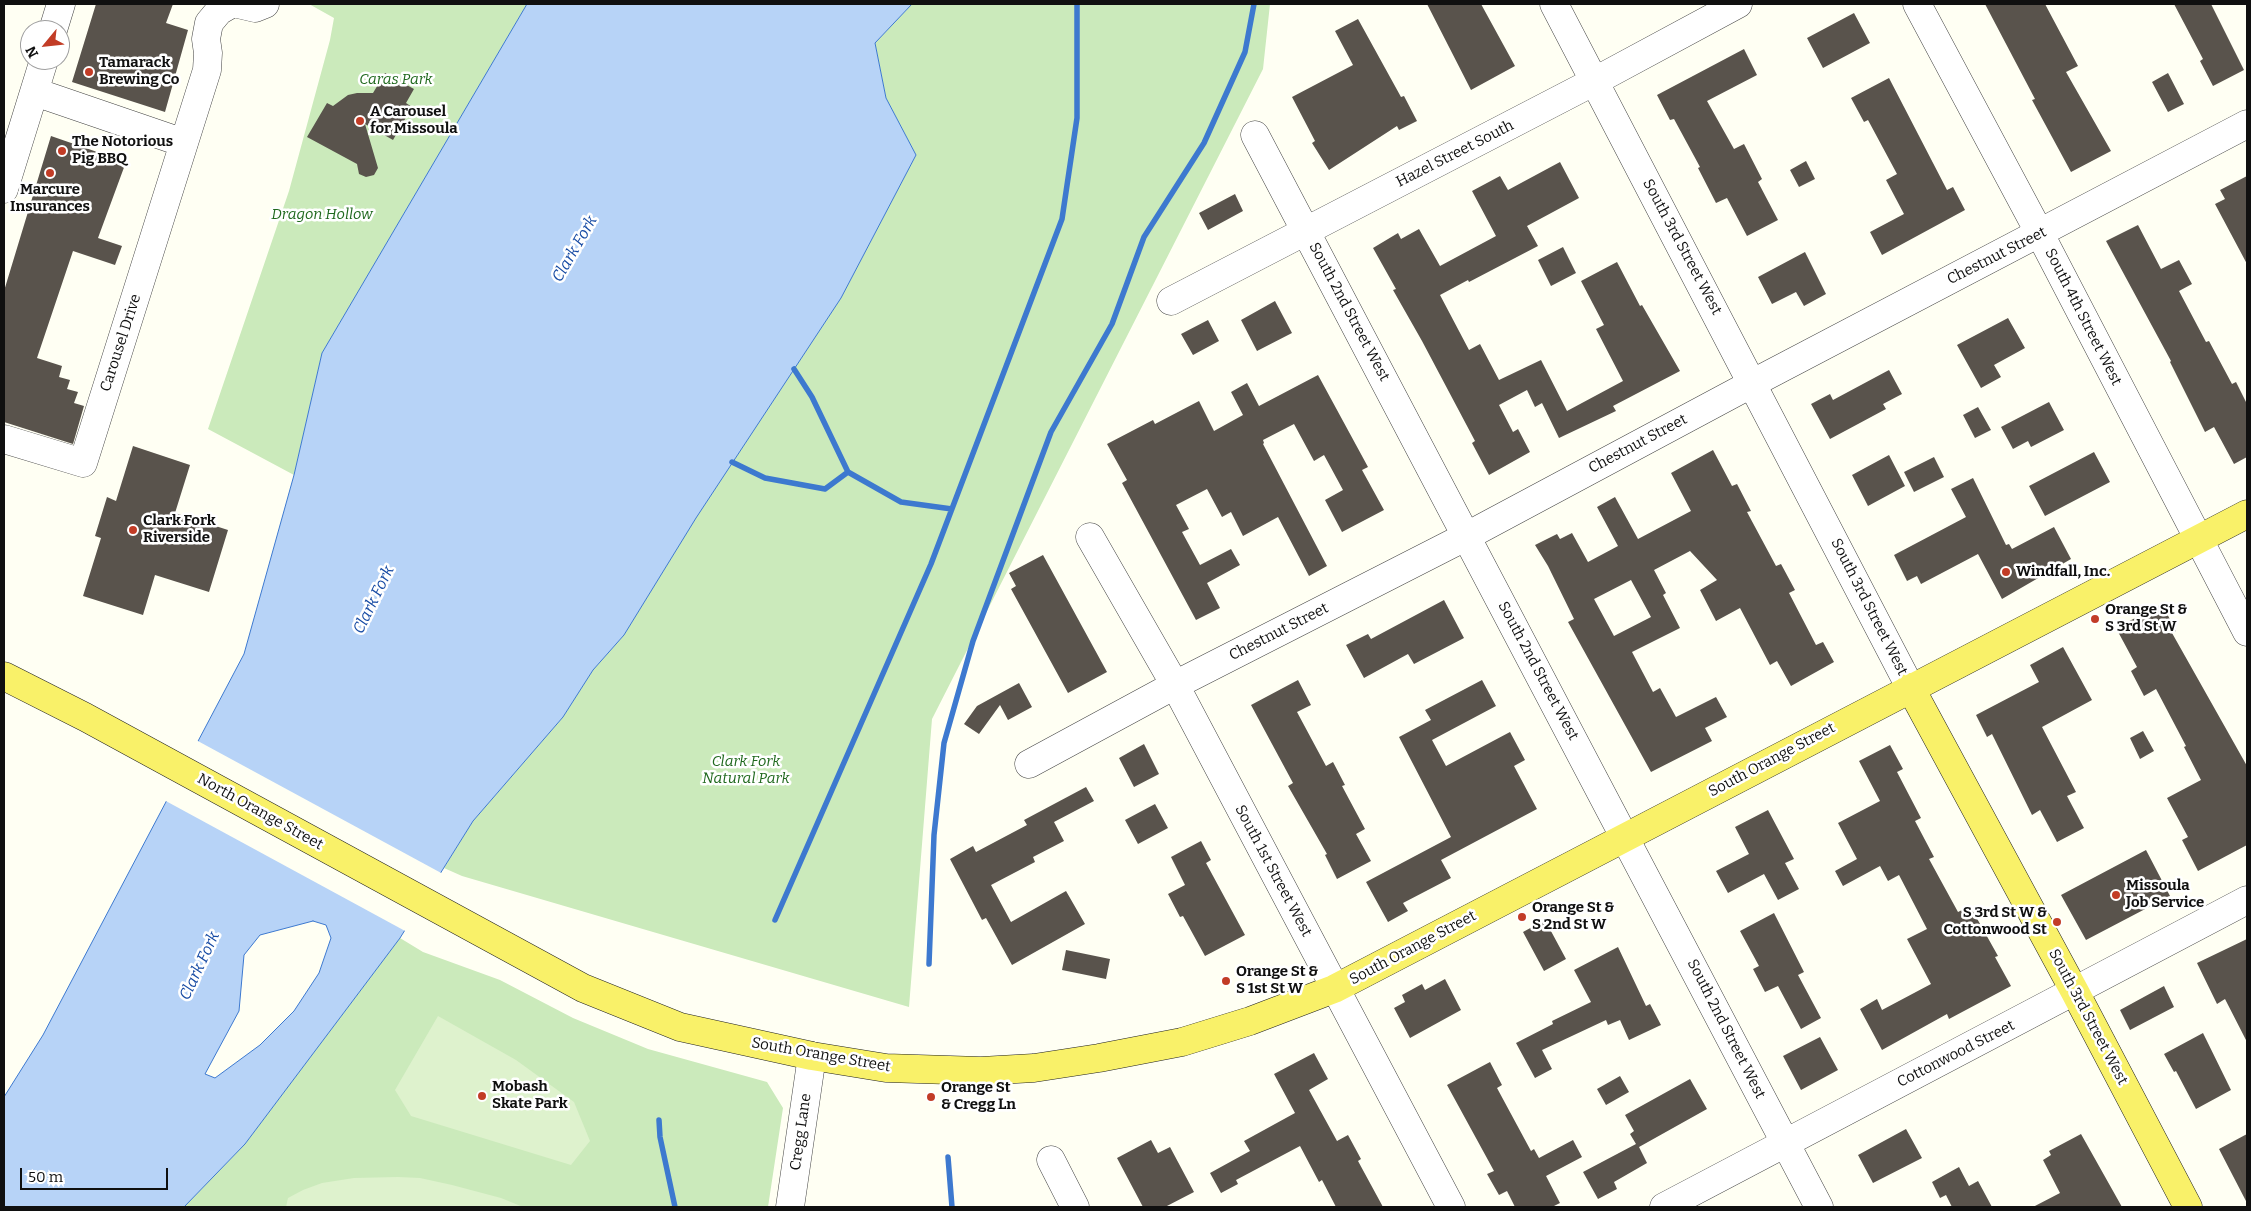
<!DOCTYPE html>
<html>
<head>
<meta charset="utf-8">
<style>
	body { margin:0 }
	#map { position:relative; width:2251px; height:1211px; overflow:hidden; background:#fffff3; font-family:Bitter,serif }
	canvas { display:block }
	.frame { position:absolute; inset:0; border:5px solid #101010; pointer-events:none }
	.north { position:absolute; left:20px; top:20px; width:50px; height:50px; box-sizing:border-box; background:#fff; border:1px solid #9f9f9f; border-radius:50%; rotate:242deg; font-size:14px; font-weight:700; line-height:20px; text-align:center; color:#101010 }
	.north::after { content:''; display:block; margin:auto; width:18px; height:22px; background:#c23c26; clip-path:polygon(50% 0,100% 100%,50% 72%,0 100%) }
	.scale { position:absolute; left:20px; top:1168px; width:148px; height:22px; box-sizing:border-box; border:2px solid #101010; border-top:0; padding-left:6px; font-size:15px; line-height:18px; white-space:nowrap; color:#101010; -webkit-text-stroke:4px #fff; paint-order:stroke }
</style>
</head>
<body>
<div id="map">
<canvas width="2251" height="1211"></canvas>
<div class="frame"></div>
<div class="north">N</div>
<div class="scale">50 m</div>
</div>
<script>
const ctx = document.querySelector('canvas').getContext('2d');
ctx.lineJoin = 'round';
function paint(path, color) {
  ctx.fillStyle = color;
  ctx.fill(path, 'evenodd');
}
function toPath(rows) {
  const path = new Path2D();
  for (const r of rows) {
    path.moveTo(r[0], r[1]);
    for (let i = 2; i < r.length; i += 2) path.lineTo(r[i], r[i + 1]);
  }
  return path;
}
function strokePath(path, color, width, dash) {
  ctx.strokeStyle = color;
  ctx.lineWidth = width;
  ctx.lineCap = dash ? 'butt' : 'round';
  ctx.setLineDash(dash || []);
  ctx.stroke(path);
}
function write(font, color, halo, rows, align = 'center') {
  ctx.font = font + ' Bitter,serif';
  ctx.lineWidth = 5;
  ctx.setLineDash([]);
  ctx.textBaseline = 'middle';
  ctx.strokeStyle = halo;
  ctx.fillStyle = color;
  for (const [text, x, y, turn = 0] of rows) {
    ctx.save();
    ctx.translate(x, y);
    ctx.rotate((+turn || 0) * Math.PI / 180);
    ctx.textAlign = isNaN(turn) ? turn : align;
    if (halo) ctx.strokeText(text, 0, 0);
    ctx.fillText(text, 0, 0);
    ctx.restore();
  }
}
const green = toPath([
	[309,4,527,4,322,353,294,475,208,429,289,191,330,40,334,18],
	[912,4,1270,4,1263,69,932,719,909,1007,462,876,444,868,473,821,563,717,593,670,624,635,696,518,841,298,916,155,886,98,875,43],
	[400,938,423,952,500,980,573,1018,648,1049,767,1082,783,1108,768,1207,184,1207,245,1144]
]);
const pitch = toPath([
	[438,1016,516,1060,574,1102,590,1141,571,1165,411,1116,395,1090],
	[398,1177,420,1178,452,1185,501,1198,523,1207,286,1207,288,1198,303,1190,322,1183,354,1178]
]);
const water = toPath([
	[527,4,912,4,875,43,886,98,916,155,841,298,696,518,624,635,593,670,563,717,473,821,400,938,245,1144,184,1207,4,1207,4,1097,43,1035,244,654,294,475,322,353,527,4],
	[313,921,326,925,331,938,319,973,294,1011,260,1045,215,1078,205,1074,239,1011,244,955,260,935,313,921]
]);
const pier = toPath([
	[196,740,443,874,407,932,164,800]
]);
const stream = toPath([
	[794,369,812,397,848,472,901,502,952,509],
	[732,462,765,478,825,489,848,472],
	[775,920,931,564,1062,219,1077,118,1077,4],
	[929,964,934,835,944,743,973,641,1051,432,1112,324,1144,237,1204,143,1245,52,1254,4],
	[659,1120,660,1137,675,1207],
	[948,1157,952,1207]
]);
const building = toPath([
	[96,4,173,4,166,23,188,30,165,112,72,82],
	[1427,4,1481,4,1515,66,1471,90],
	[1985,4,2045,4,2078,66,2066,72,2111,151,2071,172,2032,100,2035,99],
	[2174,4,2211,4,2244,70,2213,86,2200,61,2203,59],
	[1854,13,1870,43,1823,68,1807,38],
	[1358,19,1401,97,1404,96,1417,121,1399,130,1397,126,1329,170,1312,143,1315,141,1292,97,1353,65,1335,31],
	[1744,49,1757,75,1707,101,1734,149,1744,144,1762,179,1758,182,1778,220,1747,236,1727,198,1716,203,1698,168,1700,167,1674,119,1670,120,1657,95],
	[385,73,414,89,406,103,412,107,393,140,365,124,378,168,374,175,366,177,359,174,357,164,307,137,327,103,333,106,348,95,357,93,373,93],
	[2168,73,2184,104,2168,112,2152,82],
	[1889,78,1947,190,1953,187,1965,210,1882,255,1870,232,1904,214,1886,180,1897,174,1868,120,1864,122,1851,98],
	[51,136,126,162,98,238,122,246,115,265,73,251,37,358,62,366,59,377,70,380,67,389,78,392,74,403,84,406,73,444,4,422,4,291],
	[1806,161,1815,179,1799,187,1790,170],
	[1560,162,1579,198,1527,226,1538,246,1469,282,1468,280,1440,295,1469,350,1480,344,1499,380,1541,360,1567,411,1623,381,1596,329,1604,325,1581,281,1617,262,1640,306,1642,305,1680,371,1613,406,1616,411,1559,438,1542,403,1535,407,1527,390,1499,405,1513,432,1518,429,1530,452,1489,475,1472,443,1475,441,1422,341,1393,290,1396,289,1373,248,1398,233,1401,239,1419,229,1440,266,1496,236,1472,191,1500,176,1508,190],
	[2247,176,2247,264,2215,204,2225,199,2220,190],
	[1235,194,1243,211,1208,230,1199,213],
	[2138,225,2161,269,2179,260,2192,284,2179,291,2206,342,2209,341,2232,384,2236,382,2247,404,2247,457,2234,464,2214,427,2205,432,2170,362,2171,361,2106,241],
	[1563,247,1576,273,1551,286,1538,260],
	[1805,252,1826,294,1804,306,1796,292,1772,304,1758,277],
	[1275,301,1292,333,1257,351,1241,320],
	[2008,318,2025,348,1994,365,2001,377,1981,388,1957,345],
	[1208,320,1219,341,1193,355,1181,334],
	[1889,370,1902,394,1883,404,1886,409,1830,439,1811,404,1830,394,1833,400],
	[1318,375,1368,467,1362,470,1384,510,1342,532,1325,500,1343,490,1324,455,1314,461,1294,424,1263,440,1264,443,1263,444,1327,566,1309,576,1278,517,1243,536,1231,512,1222,517,1207,489,1176,505,1189,529,1182,532,1200,565,1231,549,1240,565,1207,583,1220,608,1196,620,1122,483,1127,480,1107,444,1153,420,1155,424,1199,401,1214,431,1243,415,1231,392,1247,383,1259,406],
	[2049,402,2064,430,2031,447,2028,441,2013,449,2001,427],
	[1978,407,1991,430,1975,438,1963,415],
	[133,446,190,465,175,513,228,530,209,592,155,575,143,615,83,596,101,538,95,536,107,497,116,501],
	[1713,450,1732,486,1737,484,1751,511,1747,512,1776,566,1781,564,1795,590,1789,593,1816,645,1823,642,1834,662,1791,686,1777,661,1770,665,1740,608,1716,621,1700,590,1717,580,1690,551,1654,570,1666,593,1663,595,1680,628,1632,652,1653,692,1660,688,1676,717,1716,697,1727,717,1705,728,1712,741,1651,772,1568,622,1574,619,1548,566,1535,545,1557,534,1560,539,1572,533,1588,562,1618,546,1597,507,1615,497,1638,539,1691,511,1671,473],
	[1631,580,1651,617,1614,636,1594,599],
	[2094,452,2110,482,2045,516,2029,486],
	[1889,455,1905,486,1868,506,1852,475],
	[1934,457,1944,477,1914,492,1904,472],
	[1973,478,2006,545,2009,544,2012,549,2054,527,2071,559,2002,599,1978,554,1921,584,1917,576,1907,581,1894,555,1966,517,1951,489],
	[1043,555,1107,672,1068,693,1011,589,1016,586,1009,573],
	[1444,600,1464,638,1414,664,1408,654,1364,678,1346,645,1368,634,1371,639],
	[2162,604,2176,631,2172,633,2247,766,2247,845,2198,871,2182,840,2188,837,2167,798,2201,780,2184,747,2186,746,2156,689,2144,696,2131,671,2137,667,2116,628],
	[2063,647,2092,700,2042,727,2076,792,2067,796,2084,828,2057,842,2040,810,2032,815,1992,734,1987,737,1976,715,2039,682,2030,665],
	[1298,680,1311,705,1297,712,1326,766,1333,762,1345,785,1342,786,1365,829,1356,834,1371,861,1337,879,1325,855,1327,854,1288,786,1293,783,1251,705],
	[1482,680,1496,706,1432,740,1446,766,1510,732,1525,760,1514,766,1537,809,1441,860,1451,878,1403,903,1408,911,1388,922,1366,882,1451,837,1399,737,1431,720,1425,710],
	[1019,683,1032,707,1008,720,1000,705,979,734,964,724,977,706],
	[2143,731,2154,751,2140,759,2130,738],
	[1144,744,1159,774,1134,787,1119,758],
	[1890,745,1903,769,1897,772,1921,818,1915,821,1934,857,1929,859,1958,912,1970,906,1998,956,1995,957,2011,986,1949,1019,1947,1014,1882,1050,1860,1009,1877,999,1882,1010,1931,984,1907,939,1927,929,1899,875,1888,881,1880,866,1843,886,1835,871,1857,859,1838,823,1880,801,1859,761],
	[1086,787,1094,801,1054,822,1064,841,1033,857,1035,862,991,885,1011,922,1066,891,1085,924,1012,965,986,918,982,920,950,859,973,846,976,852,1027,825,1024,820],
	[1155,804,1168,828,1138,844,1125,820],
	[1768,810,1794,859,1785,863,1799,889,1778,900,1764,874,1728,893,1716,871,1749,854,1735,827],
	[1201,841,1211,860,1206,863,1245,935,1205,956,1183,916,1180,917,1168,894,1185,885,1171,857],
	[2146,850,2170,896,2086,940,2061,895],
	[1774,913,1804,972,1798,975,1821,1018,1801,1029,1778,986,1765,992,1753,969,1759,966,1740,931],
	[1545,920,1566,959,1544,971,1523,932],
	[2247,939,2247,1042,2225,999,2217,1004,2197,963],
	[1618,947,1646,1006,1650,1004,1661,1025,1629,1040,1620,1020,1608,1025,1606,1020,1542,1050,1552,1069,1535,1078,1516,1043,1553,1024,1552,1021,1591,1002,1574,970],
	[1066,950,1110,959,1106,979,1062,970],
	[1445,979,1461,1010,1410,1038,1394,1008,1405,1002,1402,995,1422,984,1425,990],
	[2164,986,2174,1007,2130,1030,2120,1010],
	[2203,1033,2231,1090,2196,1109,2176,1071,2174,1072,2164,1054],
	[1820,1037,1838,1070,1801,1090,1783,1056],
	[1314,1053,1328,1079,1309,1090,1337,1141,1348,1135,1361,1159,1358,1161,1383,1207,1336,1207,1322,1180,1319,1182,1300,1146,1236,1180,1238,1184,1221,1193,1210,1173,1250,1151,1244,1141,1295,1113,1274,1074],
	[1490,1062,1502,1085,1497,1088,1531,1151,1534,1149,1539,1158,1573,1140,1582,1157,1546,1176,1560,1203,1552,1207,1515,1207,1507,1191,1499,1195,1487,1174,1494,1171,1447,1085],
	[1620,1076,1629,1092,1606,1105,1597,1089],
	[1690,1079,1707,1109,1639,1147,1647,1163,1614,1182,1617,1189,1598,1199,1583,1172,1636,1144,1630,1134,1634,1131,1625,1115],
	[1906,1129,1922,1158,1873,1183,1858,1155],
	[2081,1134,2122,1207,2033,1207,2060,1193,2043,1160,2051,1155,2049,1151],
	[2247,1134,2247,1203,2219,1149],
	[1151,1140,1158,1153,1170,1147,1194,1192,1165,1207,1143,1207,1117,1158],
	[1959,1167,1969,1186,1978,1181,1992,1207,1952,1207,1946,1195,1940,1198,1932,1182]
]);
const minor = toPath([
	[238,4,255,8,265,4],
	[1554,4,1910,687],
	[1917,4,2040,234,2247,632],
	[53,30,61,4],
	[35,92,184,143],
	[1255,135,1819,1207],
	[4,189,44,60],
	[1171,301,1595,81,1738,4],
	[4,439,83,463,207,70,208,53,206,39,209,23,219,11,231,4],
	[1090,537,1175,685,1451,1207],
	[1029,764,1175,685,1467,536,1753,383,2247,124],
	[1051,1160,1075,1207],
	[790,1207,812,1056],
	[1664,1207,2247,900]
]);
const major = toPath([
	[4,676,85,717,583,988,680,1027,812,1056,886,1068,981,1071,1034,1068,1099,1058,1182,1042,1250,1021,1334,989,2247,514],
	[1910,687,2075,992,2188,1207]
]);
const markers = [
	[89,72,5,"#c23c26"],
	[360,121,5,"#c23c26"],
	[62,151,5,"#c23c26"],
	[50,173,5,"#c23c26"],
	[133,530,5,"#c23c26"],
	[2006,572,5,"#c23c26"],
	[2095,619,5,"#c23c26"],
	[2116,895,5,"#c23c26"],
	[1522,917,5,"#c23c26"],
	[2057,922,5,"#c23c26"],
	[1226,981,5,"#c23c26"],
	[482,1096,5,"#c23c26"],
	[931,1097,5,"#c23c26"]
];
const poiNames = [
	["Tamarack",99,63],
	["Brewing Co",99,80],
	["A Carousel",370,112],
	["for Missoula",370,129],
	["The Notorious",72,142],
	["Pig BBQ",72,159],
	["Marcure",50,190,"center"],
	["Insurances",50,207,"center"],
	["Clark Fork",143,521],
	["Riverside",143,538],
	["Windfall, Inc.",2016,572],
	["Orange St &",2105,610],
	["S 3rd St W",2105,627],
	["Missoula",2126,886],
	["Job Service",2126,903],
	["Orange St &",1532,908],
	["S 2nd St W",1532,925],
	["S 3rd St W &",2047,913,"right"],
	["Cottonwood St",2047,930,"right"],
	["Orange St &",1236,972],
	["S 1st St W",1236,989],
	["Mobash",492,1087],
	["Skate Park",492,1104],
	["Orange St",941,1088],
	["& Cregg Ln",941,1105]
];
const parkNames = [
	["Caras Park",396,80],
	["Dragon Hollow",322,215],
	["Clark Fork",746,762],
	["Natural Park",746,779]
];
const streetNames = [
	["Hazel Street South",1455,154,-27],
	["South 3rd Street West",1682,247,62],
	["Chestnut Street",1997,256,-27],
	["South 2nd Street West",1349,312,62],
	["South 4th Street West",2083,317,63],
	["Carousel Drive",121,343,-72],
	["Chestnut Street",1638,444,-28],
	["South 3rd Street West",1869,607,63],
	["Chestnut Street",1279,632,-27],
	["South 2nd Street West",1538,671,62],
	["South Orange Street",1772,760,-28],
	["North Orange Street",260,812,29],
	["South 1st Street West",1273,871,62],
	["South Orange Street",1413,948,-28],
	["South 3rd Street West",2088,1017,62],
	["South 2nd Street West",1726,1029,63],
	["Cottonwood Street",1956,1054,-27],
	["South Orange Street",821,1055,10],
	["Cregg Lane",801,1132,-82]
];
const waterNames = [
	["Clark Fork",575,249,-60],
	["Clark Fork",374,600,-64],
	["Clark Fork",200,966,-65]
];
paint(green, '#cbeabb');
paint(pitch, '#def2cd');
paint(water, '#b7d3f7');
strokePath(water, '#3d79cf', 1);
paint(pier, '#fffff3');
strokePath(stream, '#3d79cf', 5.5);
paint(building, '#59534c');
strokePath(minor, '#434343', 29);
strokePath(major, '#212121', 29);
strokePath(minor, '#fff', 28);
strokePath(major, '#f9f169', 28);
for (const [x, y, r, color] of markers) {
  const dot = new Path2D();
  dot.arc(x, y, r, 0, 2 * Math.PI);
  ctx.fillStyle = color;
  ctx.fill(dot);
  strokePath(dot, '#fff', 2);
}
write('bold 15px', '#101010', '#fff', poiNames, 'left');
write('italic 15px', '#20691e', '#fff', parkNames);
write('15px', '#101010', '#fff', streetNames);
write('italic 16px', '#174ba4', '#fff', waterNames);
</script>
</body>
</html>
